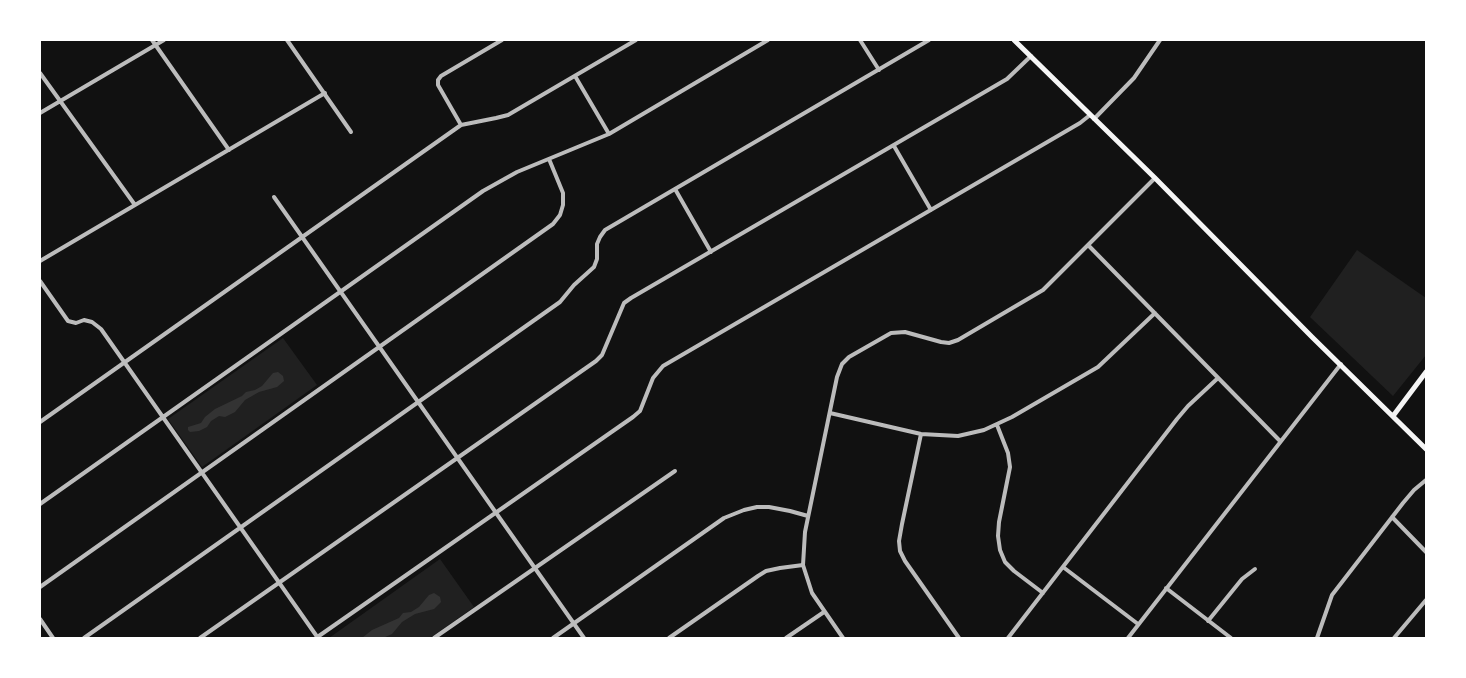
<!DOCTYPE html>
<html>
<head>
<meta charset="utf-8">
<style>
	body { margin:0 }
	#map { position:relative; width:1466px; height:678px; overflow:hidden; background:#111; font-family:Manrope,sans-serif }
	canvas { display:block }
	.frame { position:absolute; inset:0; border:41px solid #fff; pointer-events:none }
</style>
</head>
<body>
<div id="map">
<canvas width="1466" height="678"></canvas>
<div class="frame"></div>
</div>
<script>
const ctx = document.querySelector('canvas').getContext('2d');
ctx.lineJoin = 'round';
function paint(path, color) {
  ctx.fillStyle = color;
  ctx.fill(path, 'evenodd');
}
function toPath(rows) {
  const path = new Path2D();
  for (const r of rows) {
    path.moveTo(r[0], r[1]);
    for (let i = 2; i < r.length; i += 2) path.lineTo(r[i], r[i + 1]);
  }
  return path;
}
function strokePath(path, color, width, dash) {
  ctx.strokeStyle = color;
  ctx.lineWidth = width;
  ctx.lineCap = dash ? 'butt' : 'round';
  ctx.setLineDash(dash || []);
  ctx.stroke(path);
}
const green = toPath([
	[1357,250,1426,298,1426,355,1393,396,1310,317],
	[283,338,317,385,202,467,168,419],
	[440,559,474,607,430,638,329,638]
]);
const water = toPath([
	[278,372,283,376,284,381,277,387,259,392,245,400,235,412,225,417,219,416,211,421,207,427,199,431,190,432,188,430,188,427,201,423,205,417,215,409,242,396,246,392,255,390,262,386,273,373],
	[434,593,440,597,441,602,434,609,415,614,402,622,392,634,383,638,362,638,372,630,399,618,403,613,411,612,419,607,429,595]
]);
const minor = toPath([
	[152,40,229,150],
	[287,40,351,132],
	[860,40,879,70],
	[40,73,135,205],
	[575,76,609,134],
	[40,113,164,40],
	[1094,119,1134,78,1160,40],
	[461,125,438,85,438,80,441,76,502,40],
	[894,146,931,210],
	[675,189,711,252],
	[274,197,584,638],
	[1088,245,1280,441],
	[40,261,325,93],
	[40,281,68,321,76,323,84,320,92,322,101,329,318,638],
	[830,413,921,434,958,436,984,430,1012,417,1098,367,1155,313],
	[40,422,461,125,496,118,508,115,636,40],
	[997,425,1008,453,1010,467,999,522,998,536,1000,550,1005,562,1014,571,1043,593],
	[921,434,902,524,899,541,900,551,905,561,959,638],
	[40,504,483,191,517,172,609,134,768,40],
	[1392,517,1426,552],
	[1063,567,1138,624],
	[40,587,553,224,560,215,563,205,563,193,549,159],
	[1166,588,1231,638],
	[40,619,53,638],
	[1208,621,1242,579,1255,569],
	[84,638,560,302,574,285,594,267,597,259,597,244,600,237,605,230,929,40],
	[200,638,596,361,602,355,624,303,631,298,1007,79,1031,56],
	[316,638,633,417,640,411,653,378,663,366,1080,123,1090,115],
	[434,638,675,471],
	[553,638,724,518,744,510,757,507,769,507,790,511,808,516],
	[669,638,758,576,766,571,780,568,803,565],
	[786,638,824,612],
	[843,638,812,593,803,565,805,532,837,377,842,364,849,357,891,333,905,332,941,342,949,343,958,340,1043,290,1155,178],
	[1008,638,1177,419,1188,406,1218,378],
	[1128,638,1341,364],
	[1317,638,1332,595,1403,503,1414,490,1426,480],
	[1394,638,1426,600]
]);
const secondary = toPath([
	[1014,40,1155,178,1312,337,1426,449],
	[1393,416,1426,372]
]);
paint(green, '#202020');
paint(water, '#333');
strokePath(minor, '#bcbcbc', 4);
strokePath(secondary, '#f5f5f5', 5);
</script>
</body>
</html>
